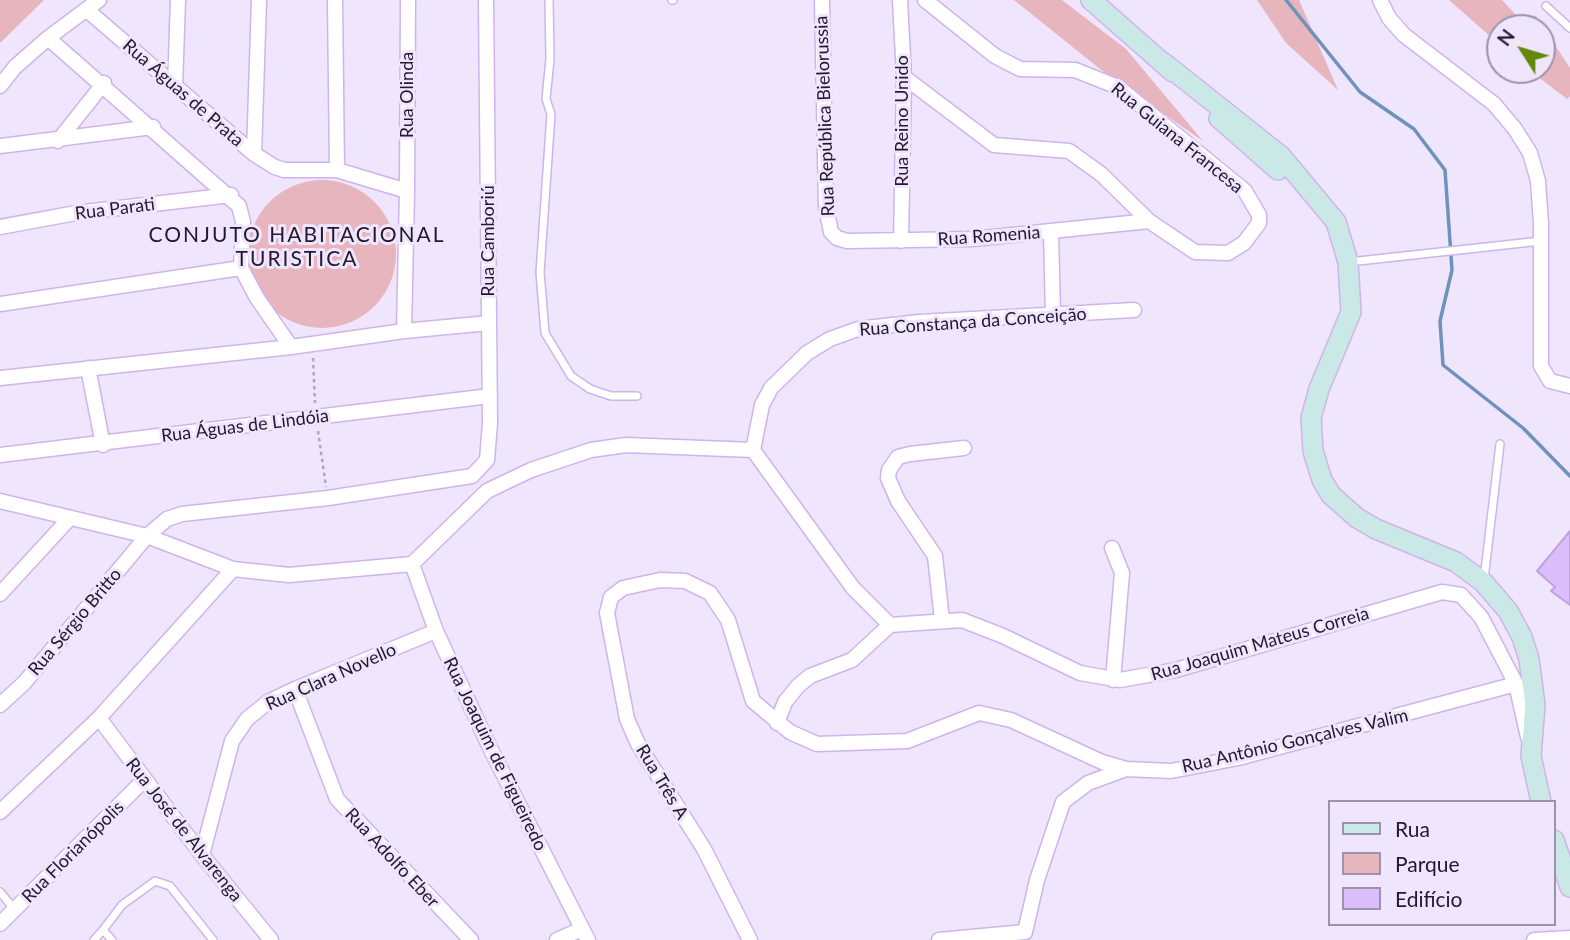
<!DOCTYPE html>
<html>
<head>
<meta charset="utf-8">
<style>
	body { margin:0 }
	#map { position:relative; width:1570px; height:940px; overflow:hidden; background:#efe5fc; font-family:Lato,sans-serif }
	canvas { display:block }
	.legend { position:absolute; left:1328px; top:800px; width:228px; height:126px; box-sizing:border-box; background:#efe5fc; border:2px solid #9d93a9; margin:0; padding:9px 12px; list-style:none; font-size:21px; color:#23182d }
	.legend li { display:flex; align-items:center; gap:14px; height:35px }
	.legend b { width:35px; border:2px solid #9d93a9 }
	.north { position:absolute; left:1486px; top:14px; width:70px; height:70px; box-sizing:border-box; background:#efe5fc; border:2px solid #9d93a9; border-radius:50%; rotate:307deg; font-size:19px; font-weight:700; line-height:28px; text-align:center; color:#23182d }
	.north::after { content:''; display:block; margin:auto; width:24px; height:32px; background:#63880c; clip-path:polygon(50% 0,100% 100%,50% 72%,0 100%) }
</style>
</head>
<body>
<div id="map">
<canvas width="1570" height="940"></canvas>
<ul class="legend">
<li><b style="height:9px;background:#cae9e6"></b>Rua</li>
<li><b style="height:19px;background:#e6b5be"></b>Parque</li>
<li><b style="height:19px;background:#dbbdfc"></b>Edifício</li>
</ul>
<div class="north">N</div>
</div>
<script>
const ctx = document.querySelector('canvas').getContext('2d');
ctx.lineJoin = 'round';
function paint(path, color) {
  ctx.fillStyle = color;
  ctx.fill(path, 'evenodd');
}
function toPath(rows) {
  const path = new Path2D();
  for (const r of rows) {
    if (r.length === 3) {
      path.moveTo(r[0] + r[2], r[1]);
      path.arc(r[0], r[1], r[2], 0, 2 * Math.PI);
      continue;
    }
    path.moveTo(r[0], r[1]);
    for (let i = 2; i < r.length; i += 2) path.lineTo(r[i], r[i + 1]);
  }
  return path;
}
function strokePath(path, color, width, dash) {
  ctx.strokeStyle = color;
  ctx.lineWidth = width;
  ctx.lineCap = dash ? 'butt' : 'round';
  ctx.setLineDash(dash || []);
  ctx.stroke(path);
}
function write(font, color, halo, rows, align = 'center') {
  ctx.font = font + ' Lato,sans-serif';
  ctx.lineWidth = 6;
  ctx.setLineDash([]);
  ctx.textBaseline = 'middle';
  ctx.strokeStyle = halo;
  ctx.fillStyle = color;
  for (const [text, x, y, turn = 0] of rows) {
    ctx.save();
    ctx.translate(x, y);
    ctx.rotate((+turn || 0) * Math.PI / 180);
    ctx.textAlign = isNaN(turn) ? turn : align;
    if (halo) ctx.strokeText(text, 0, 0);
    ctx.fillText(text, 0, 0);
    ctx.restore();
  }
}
const green = toPath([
	[0,0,44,0,0,43],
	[1014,0,1062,0,1126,49,1203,141,1105,73],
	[1257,0,1299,0,1338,90,1286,43],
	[1449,0,1502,0,1516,15,1536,16,1570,68,1570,96,1567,99,1529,70,1542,70,1542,28,1500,28,1500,45],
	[322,254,74]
]);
const stream = toPath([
	[1286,0,1360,92,1414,129,1445,170,1452,270,1440,321,1443,365,1523,428,1570,476]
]);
const building = toPath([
	[1570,531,1570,605,1551,591,1555,587,1537,571,1570,531]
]);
const path = toPath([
	[313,358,315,403],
	[318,431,326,487]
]);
const lane = toPath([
	[549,0,550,59,546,99,551,114,540,272,545,333,571,376,590,389,611,396,637,396],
	[672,0,673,0],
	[1546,6,1570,28],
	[1349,262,1541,241],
	[1484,579,1500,444],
	[0,892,15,910],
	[103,930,122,905,155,881,170,886,213,940],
	[94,940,103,930,112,940]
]);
const street = toPath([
	[335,0,337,170],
	[822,0,826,208,831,232,837,238,847,241,973,239,1149,221],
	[900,0,904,77,901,241],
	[1380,0,1389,18,1404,35,1494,104,1515,129,1530,153,1538,181,1541,224,1541,366,1550,381,1570,386],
	[48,38,239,206,243,222,241,268,257,298,291,347,404,331,407,191,337,170,284,170,275,167,254,154,87,10],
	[904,77,994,145,1069,151,1101,174,1149,221,1195,252,1228,253,1244,243,1259,223,1259,215,1245,191,1118,87,1075,70,1020,69,995,56,925,0],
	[0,86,15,67,48,38,99,0],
	[175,87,178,0],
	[58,141,104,83],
	[0,146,153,127],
	[254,154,259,0],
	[407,191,408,0],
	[0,227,76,213,231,195],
	[1051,231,1053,315],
	[0,304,241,268],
	[404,331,489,323],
	[88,368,103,445],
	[0,378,291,347],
	[753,450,762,405,771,388,807,353,830,339,858,329,919,322,1134,310],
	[753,450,853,588,890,625],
	[0,455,490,396],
	[0,501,147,536,233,569],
	[1112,548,1122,573,1113,680],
	[412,564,436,631,490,748,588,940],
	[0,594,69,519],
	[942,620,935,556,898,501,888,478,889,470,898,457,910,454,964,448],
	[295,689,337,799,471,940],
	[0,705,24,683,147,536,167,519,182,514,328,498,472,476,487,460,490,423,486,0],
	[99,718,202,855,271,940],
	[777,723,785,702,798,686,810,676,852,660,890,625,962,620,1003,636,1080,673,1120,680,1176,670,1442,592,1461,595,1481,617,1516,684,1528,737],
	[0,812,99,718,233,569,289,575,412,564,487,491,531,470,591,450,626,445,753,450],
	[202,855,232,741,247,719,268,702,295,689,436,631],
	[0,924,145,779],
	[557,940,582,929],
	[750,940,704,849,638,744,627,719,607,613,611,597,623,588,660,580,685,581,710,593,728,620,753,701,790,732,817,744,907,741,979,713,1011,720,1102,762,1126,769,1171,771,1238,758,1516,684],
	[939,940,1025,932,1037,880,1063,802,1088,783,1126,769],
	[1534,940,1570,938]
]);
const secondary = toPath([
	[1091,0,1173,72],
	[1164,63,1281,156,1336,222,1348,262,1351,312,1319,389,1311,418,1313,451,1322,480,1331,495,1357,518,1376,529,1456,562,1483,582,1508,611,1522,637,1529,659,1535,705,1531,756,1541,802],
	[1219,118,1278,170],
	[1554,840,1570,887]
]);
const streetNames = [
	["Rua Águas de Prata",183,93,41],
	["Rua Olinda",407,95,-90],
	["Rua República Bielorussia",825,116,-92],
	["Rua Reino Unido",902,121,-90],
	["Rua Guiana Francesa",1177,138,39],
	["Rua Parati",115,209,-7],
	["Rua Romenia",989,236,-4],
	["Rua Camboriú",488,241,-90],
	["Rua Constança da Conceição",973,322,-4],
	["Rua Águas de Lindóia",245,426,-7],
	["Rua Sérgio Britto",75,622,-50],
	["Rua Joaquim Mateus Correia",1260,644,-16],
	["Rua Clara Novello",331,677,-24],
	["Rua Antônio Gonçalves Valim",1295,741,-13],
	["Rua Joaquim de Figueiredo",495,754,64],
	["Rua Três A",662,782,59],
	["Rua José de Alvarenga",184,830,52],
	["Rua Florianópolis",73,852,-45],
	["Rua Adolfo Eber",392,858,47]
];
const quarterNames = [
	["CONJUTO HABITACIONAL",297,235],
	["TURISTICA",297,259]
];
paint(green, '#e6b5be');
strokePath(stream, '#6e92bb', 3.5);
paint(building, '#dbbdfc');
strokePath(building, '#bea4db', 2);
strokePath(lane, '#cfb4ec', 10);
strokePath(street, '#cfb4ec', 17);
strokePath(secondary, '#cfb4ec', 22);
strokePath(path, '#b0a6bc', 2.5, [3.5, 3.5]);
strokePath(lane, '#fff', 7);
strokePath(street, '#fff', 14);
strokePath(secondary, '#cae9e6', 19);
write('18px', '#23182d', '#efe5fc', streetNames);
ctx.letterSpacing = '2px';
write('21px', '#23182d', '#efe5fc', quarterNames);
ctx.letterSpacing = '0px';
</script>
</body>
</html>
